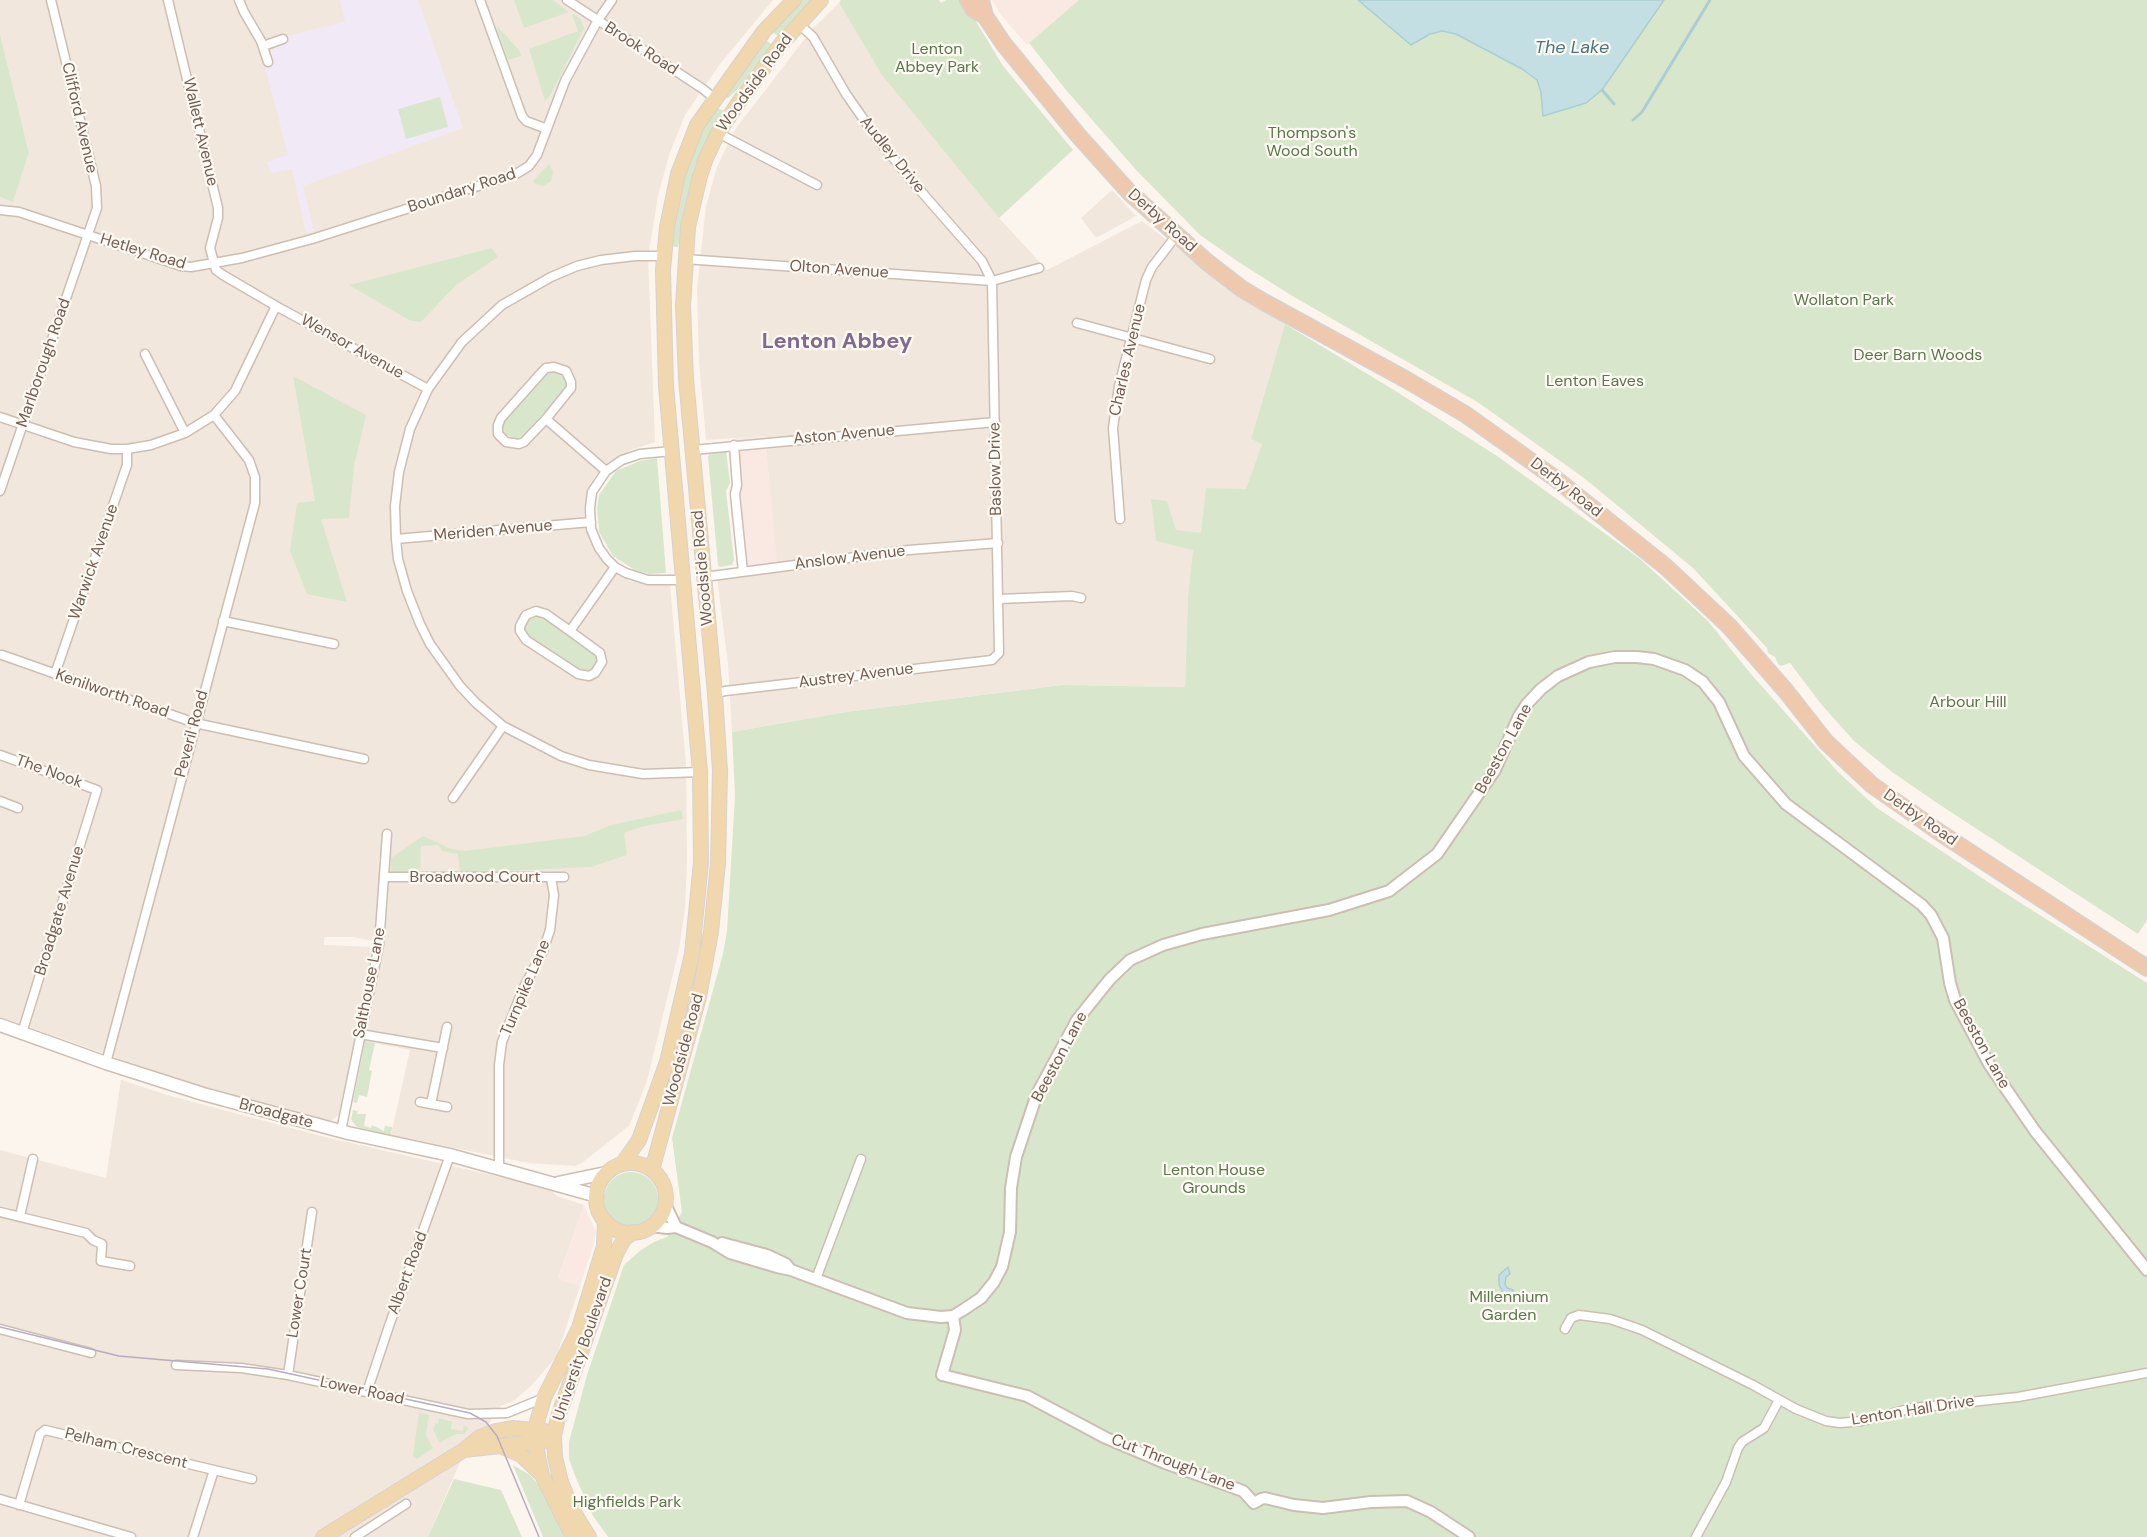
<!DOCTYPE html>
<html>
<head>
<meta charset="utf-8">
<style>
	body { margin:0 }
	canvas { display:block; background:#fbf5ed }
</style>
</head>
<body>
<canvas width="2147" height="1537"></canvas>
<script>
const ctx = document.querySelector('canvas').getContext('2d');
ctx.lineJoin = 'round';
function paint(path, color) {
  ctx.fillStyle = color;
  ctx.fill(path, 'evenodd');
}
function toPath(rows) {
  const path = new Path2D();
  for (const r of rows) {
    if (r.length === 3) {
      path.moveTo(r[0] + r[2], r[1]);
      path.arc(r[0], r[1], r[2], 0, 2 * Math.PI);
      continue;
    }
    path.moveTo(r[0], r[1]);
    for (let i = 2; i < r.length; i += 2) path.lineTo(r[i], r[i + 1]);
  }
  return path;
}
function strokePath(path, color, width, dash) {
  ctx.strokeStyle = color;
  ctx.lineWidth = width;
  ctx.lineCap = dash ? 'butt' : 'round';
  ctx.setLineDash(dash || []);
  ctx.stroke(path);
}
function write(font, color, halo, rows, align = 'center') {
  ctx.font = font + ' "DM Sans",sans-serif';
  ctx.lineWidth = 4.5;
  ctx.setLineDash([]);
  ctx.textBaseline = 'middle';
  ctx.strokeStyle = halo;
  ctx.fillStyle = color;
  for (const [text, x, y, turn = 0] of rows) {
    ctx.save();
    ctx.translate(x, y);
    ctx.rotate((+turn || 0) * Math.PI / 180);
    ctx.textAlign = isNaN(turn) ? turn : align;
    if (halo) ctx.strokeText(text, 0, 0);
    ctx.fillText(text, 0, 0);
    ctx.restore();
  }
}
const residential = toPath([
	[0,0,773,0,720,64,685,115,669,155,658,196,648,257,655,442,631,450,606,464,595,476,586,498,584,527,597,553,605,565,630,581,645,584,670,585,686,764,687,862,685,909,679,949,647,1081,629,1126,583,1162,576,1166,529,1163,391,1135,410,1050,365,1041,375,993,387,913,391,858,379,858,379,909,374,941,353,937,325,937,324,941,324,945,374,947,339,1115,329,1122,218,1093,0,1017,0,197,13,202,29,153,0,34],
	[839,3,858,34,999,218,1047,270,1142,221,1234,292,1285,324,1251,439,1262,444,1246,489,1193,550,1188,596,1185,687,1063,685,846,712,732,732,728,664,717,578,777,571,765,436,706,440,699,362,697,290,706,206,717,167,734,131,813,28],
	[1112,190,1136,216,1096,238,1081,218],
	[121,1080,167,1095,325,1137,548,1188,557,1196,584,1205,558,1278,580,1286,556,1357,531,1386,512,1402,501,1406,486,1428,466,1448,428,1537,0,1537,0,1150,106,1178]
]);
const commercial = toPath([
	[992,0,1079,0,1027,45,1001,15],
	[765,436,778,571,748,575,735,438],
	[584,1205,596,1232,594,1243,580,1286,558,1279]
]);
const education = toPath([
	[340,0,418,0,463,128,303,186,314,231,306,233,292,169,271,173,267,162,288,155,264,63,272,61,269,53,274,47,289,42,286,36,345,22]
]);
const green = toPath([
	[514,0,553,0,569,12,524,28],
	[802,0,813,0,779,37,772,32],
	[841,0,939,0,941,3,946,0,963,0,1003,66,1073,150,999,218,882,75,839,3],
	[1079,0,2147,0,2147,920,2138,934,1940,805,1892,772,1854,741,1821,704,1790,663,1781,666,1778,664,1775,657,1768,653,1767,648,1693,568,1584,478,1479,403,1294,297,1240,263,1200,235,1137,171,1066,90,1029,43],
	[574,14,581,20,584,28,550,96,545,101,529,49,578,31,572,15],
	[496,25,519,50,521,56,508,60],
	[0,34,29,153,13,202,0,197],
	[764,39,772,44,737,90,728,98,721,97],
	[440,97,448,127,406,139,398,109],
	[715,107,725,111,701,152,693,171,678,247,669,246,690,149],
	[549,164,553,172,551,181,543,186,535,184,533,181],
	[492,248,498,257,456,285,421,322,409,320,349,285],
	[1285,324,1394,390,1497,456,1639,558,1708,621,1751,674,1838,772,1877,808,1994,886,2147,983,2147,1537,608,1537,606,1534,593,1516,576,1478,569,1459,569,1442,587,1375,624,1265,641,1250,654,1242,667,1237,682,1212,672,1138,723,954,727,931,735,796,732,732,846,712,1063,685,1185,687,1188,596,1193,550,1156,541,1151,499,1167,501,1176,530,1201,533,1206,488,1246,489,1262,444,1251,439],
	[553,372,564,377,567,383,564,390,523,436,516,439,506,434,503,429,503,422,547,373],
	[293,376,366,415,354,466,349,518,321,519,347,602,307,594,290,551,297,503,315,501],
	[726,450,730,483,726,491,734,560,732,565,720,567,718,565,708,457,711,451],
	[657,458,666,573,649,574,635,570,613,556,599,532,597,508,599,495,616,471,640,461],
	[537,614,543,616,596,655,597,664,595,668,588,673,577,671,529,637,525,630,524,625,530,617],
	[681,810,683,819,641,827,624,833,627,855,591,867,460,873,458,854,442,851,438,845,421,846,420,873,391,873,391,858,423,836,451,849,465,851,584,836,611,825],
	[365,1041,375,1043,369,1070,372,1071,367,1097,359,1095,357,1103,353,1102],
	[353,1110,358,1111,357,1114,366,1114,364,1126,371,1128,372,1125,384,1131,385,1126,392,1127,391,1135,357,1127,351,1120],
	[631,1199,27],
	[419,1412,429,1415,426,1435,433,1448,417,1459,413,1456],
	[439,1418,452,1422,451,1429,463,1431,464,1425,469,1428,464,1434,456,1434,440,1443,433,1430,435,1423,438,1424],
	[513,1465,530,1475,544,1491,566,1537,543,1537],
	[454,1479,501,1490,522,1537,428,1537]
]);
const water = toPath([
	[1358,0,1664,0,1602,90,1586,103,1543,116,1541,92,1537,80,1522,69,1456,34,1442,31,1430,34,1411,45,1358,0],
	[1508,1267,1510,1274,1506,1277,1505,1284,1507,1288,1513,1290,1515,1297,1504,1294,1499,1285,1499,1275,1508,1267]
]);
const stream = toPath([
	[1602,90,1614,104],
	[1633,120,1642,112,1710,0]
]);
const minor = toPath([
	[168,0,218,208,218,218,210,248,216,270,223,275,276,306,428,389],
	[239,0,244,12,261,41,268,62],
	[480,0,522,116,526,121,547,129],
	[567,0,703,89,715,99],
	[263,46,283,39],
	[718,133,817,185],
	[0,210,19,212,181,266,191,267,242,258,312,239,516,174,529,166,537,155,565,81,598,20,612,0],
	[664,256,635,256,601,260,577,266,551,277,502,305,462,342,428,389,410,429,399,472,395,506,396,539,398,559,407,591,420,624,430,644,460,686,476,703,503,726,561,756,589,765,643,774,700,772],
	[685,259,992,281,1039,268],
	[1077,323,1210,359],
	[145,354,185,433],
	[0,417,74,442,111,449,127,449,151,445,185,433,214,415,235,391,276,306],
	[546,419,571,388,571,382,566,371,554,367,546,368,542,372,501,418,498,425,498,434,506,442,519,444,524,442,546,419,606,471],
	[734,445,737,485,735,494,743,572],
	[693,450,995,422],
	[672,451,640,454,622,460,606,471,592,492,590,508,591,529,599,548,607,559,615,567,626,573,648,580,682,580],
	[0,491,97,208,96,186,51,0],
	[1120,519,1113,428,1119,386,1146,280,1152,267,1176,236],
	[396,539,591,522],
	[704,577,909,550,998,543],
	[999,599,1072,596,1081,598],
	[223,621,334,644],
	[570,631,546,614,536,611,526,615,520,626,520,631,526,640,578,674,589,676,595,673,602,662,600,653,570,631,615,567],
	[2,655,195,723,364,759],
	[55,674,127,465,127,449],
	[715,694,725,691,992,660,999,653,992,281,982,261,912,181,876,137,846,94,813,37,799,24],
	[0,755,97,790,22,1033],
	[453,798,503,726],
	[0,801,18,808],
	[385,877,564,877],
	[360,1034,443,1048],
	[106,1063,255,503,255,477,249,460,214,415],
	[420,1102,447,1107],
	[431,1104,447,1027],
	[341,1131,379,945,387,834],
	[499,1170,499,1065,502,1042,523,989,543,951,550,930,554,895,551,878],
	[0,1212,86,1233,93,1240,102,1244,101,1261,130,1266],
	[20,1216,33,1159],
	[816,1279,861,1159],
	[0,1329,91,1353],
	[1565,1329,1571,1318,1579,1315,1610,1319,1642,1330,1753,1385,1796,1409,1826,1421,1840,1423,1862,1421,1913,1408,2018,1397,2147,1373],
	[176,1365,241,1368,288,1375,468,1414,507,1413,544,1398],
	[288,1375,312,1212],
	[367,1392,389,1326,450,1155],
	[0,1499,131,1537],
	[19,1505,40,1434,45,1430,252,1479],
	[193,1537,214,1470],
	[355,1537,406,1504],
	[1696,1537,1726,1482,1738,1448,1742,1442,1764,1428,1779,1400]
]);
const tertiary = toPath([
	[665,1204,676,1227],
	[651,1226,667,1228,676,1227,712,1242,730,1253,777,1267,791,1270,907,1313,941,1317,953,1316,963,1310,981,1298,994,1282,1002,1267,1010,1232,1011,1188,1016,1157,1037,1094,1077,1020,1110,979,1130,960,1163,945,1202,934,1329,910,1389,891,1437,854,1495,770,1519,716,1527,704,1541,689,1558,676,1589,662,1615,657,1637,657,1654,659,1685,670,1703,682,1719,702,1744,756,1786,804,1922,905,1931,915,1943,938,1950,983,1955,1000,1989,1064,2035,1131,2147,1270],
	[722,1243,767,1255,786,1264,790,1269],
	[953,1316,955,1330,942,1375,1027,1396,1106,1438,1165,1463,1243,1491,1254,1503,1261,1499,1265,1498,1294,1505,1323,1508,1371,1502,1407,1501,1431,1512,1469,1537]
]);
const secondary = toPath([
	[0,1025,106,1063,203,1094,348,1133,450,1155,597,1196],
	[558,1183,606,1173]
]);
const primary = toPath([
	[631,1198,35],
	[622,1164,639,1140,667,1062,692,954,701,862,700,772,666,386,663,270,667,227,678,174,697,125,764,31,794,0],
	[652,1170,699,997,711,932,718,863,720,771,715,694,686,379,683,306,688,227,700,176,706,158,718,133,739,102,781,44,821,0],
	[500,1446,521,1455,542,1475],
	[464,1450,544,1441],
	[323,1537,464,1450,480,1437,496,1431,512,1428,545,1431],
	[573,1537,542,1475,538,1457,535,1429,544,1398,579,1328,604,1246,605,1220],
	[589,1537,573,1511,561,1482,555,1457,554,1436,558,1417,616,1254,624,1239,633,1232]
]);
const trunk = toPath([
	[968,0,973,9,985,16],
	[981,0,985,16,1003,43,1077,134,1129,192,1207,262,1242,289,1264,302,1405,379,1465,414,1556,479,1666,567,1729,626,1785,690,1826,742,1872,785,1942,834,2147,968]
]);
const tram = toPath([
	[0,1327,119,1356,268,1369,470,1413,486,1422,497,1436,539,1537]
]);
const streetNames = [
	["Brook Road",641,49,33],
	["Woodside Road",755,83,-54],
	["Clifford Avenue",79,118,77],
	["Wallett Avenue",200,132,77],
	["Audley Drive",892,155,51],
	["Boundary Road",462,191,-18],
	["Derby Road",1162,221,42],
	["Hetley Road",143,252,17],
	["Olton Avenue",839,270,4],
	["Wensor Avenue",352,347,29],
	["Charles Avenue",1128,360,-77],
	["Marlborough Road",44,363,-71],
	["Aston Avenue",844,435,-5],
	["Baslow Drive",996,469,-91],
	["Derby Road",1566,488,38],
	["Meriden Avenue",493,531,-5],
	["Anslow Avenue",850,558,-7],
	["Warwick Avenue",94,562,-71],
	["Woodside Road",703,568,-95],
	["Austrey Avenue",856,676,-7],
	["Kenilworth Road",112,694,19],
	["Peveril Road",192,734,-75],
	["Beeston Lane",1504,749,-61],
	["The Nook",49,772,20],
	["Derby Road",1920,818,35],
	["Broadwood Court",475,878],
	["Broadgate Avenue",60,911,-73],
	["Salthouse Lane",370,983,-79],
	["Turnpike Lane",526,988,-67],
	["Beeston Lane",1981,1044,61],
	["Woodside Road",684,1050,-75],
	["Beeston Lane",1060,1057,-62],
	["Broadgate",276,1114,15],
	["Albert Road",408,1273,-70],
	["Lower Court",300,1293,-81],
	["University Boulevard",583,1349,-71],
	["Lower Road",362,1391,12],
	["Lenton Hall Drive",1913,1411,-9],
	["Pelham Crescent",126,1449,14],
	["Cut Through Lane",1173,1463,21]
];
const parkNames = [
	["Lenton",937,50],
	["Abbey Park",937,68],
	["Thompson's",1312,134],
	["Wood South",1312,152],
	["Wollaton Park",1844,301],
	["Deer Barn Woods",1918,356],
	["Lenton Eaves",1595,382],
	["Arbour Hill",1968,703],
	["Lenton House",1214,1171],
	["Grounds",1214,1189],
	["Millennium",1509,1298],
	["Garden",1509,1316],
	["Highfields Park",627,1503]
];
const waterNames = [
	["The Lake",1572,48]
];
const districtNames = [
	["Lenton Abbey",837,342]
];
paint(residential, '#f2e7dc');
paint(commercial, '#f9e9e2');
paint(education, '#f2e9f7');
paint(green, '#d8e7cc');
paint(water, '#c3dfe3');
strokePath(water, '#aaced3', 1.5);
strokePath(stream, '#aaced3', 3);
strokePath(minor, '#ccbeb3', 11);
strokePath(tertiary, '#ccbeb3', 14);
strokePath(secondary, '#cebeb1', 15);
strokePath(primary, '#d8d2cf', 16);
strokePath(trunk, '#d8d2cf', 18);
strokePath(minor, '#fff', 8);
strokePath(tertiary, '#fff', 10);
strokePath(secondary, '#fff', 12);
strokePath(primary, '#f1d7ae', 14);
strokePath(trunk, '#efc9ad', 15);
strokePath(tram, '#b8abc4', 1.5);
write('16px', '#745d52', '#fdf9f3', streetNames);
write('16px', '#59784b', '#fdf9f3', parkNames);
write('italic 18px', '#4a767d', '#fdf9f3', waterNames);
write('bold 22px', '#826a8e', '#fdf9f3', districtNames);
</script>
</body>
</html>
